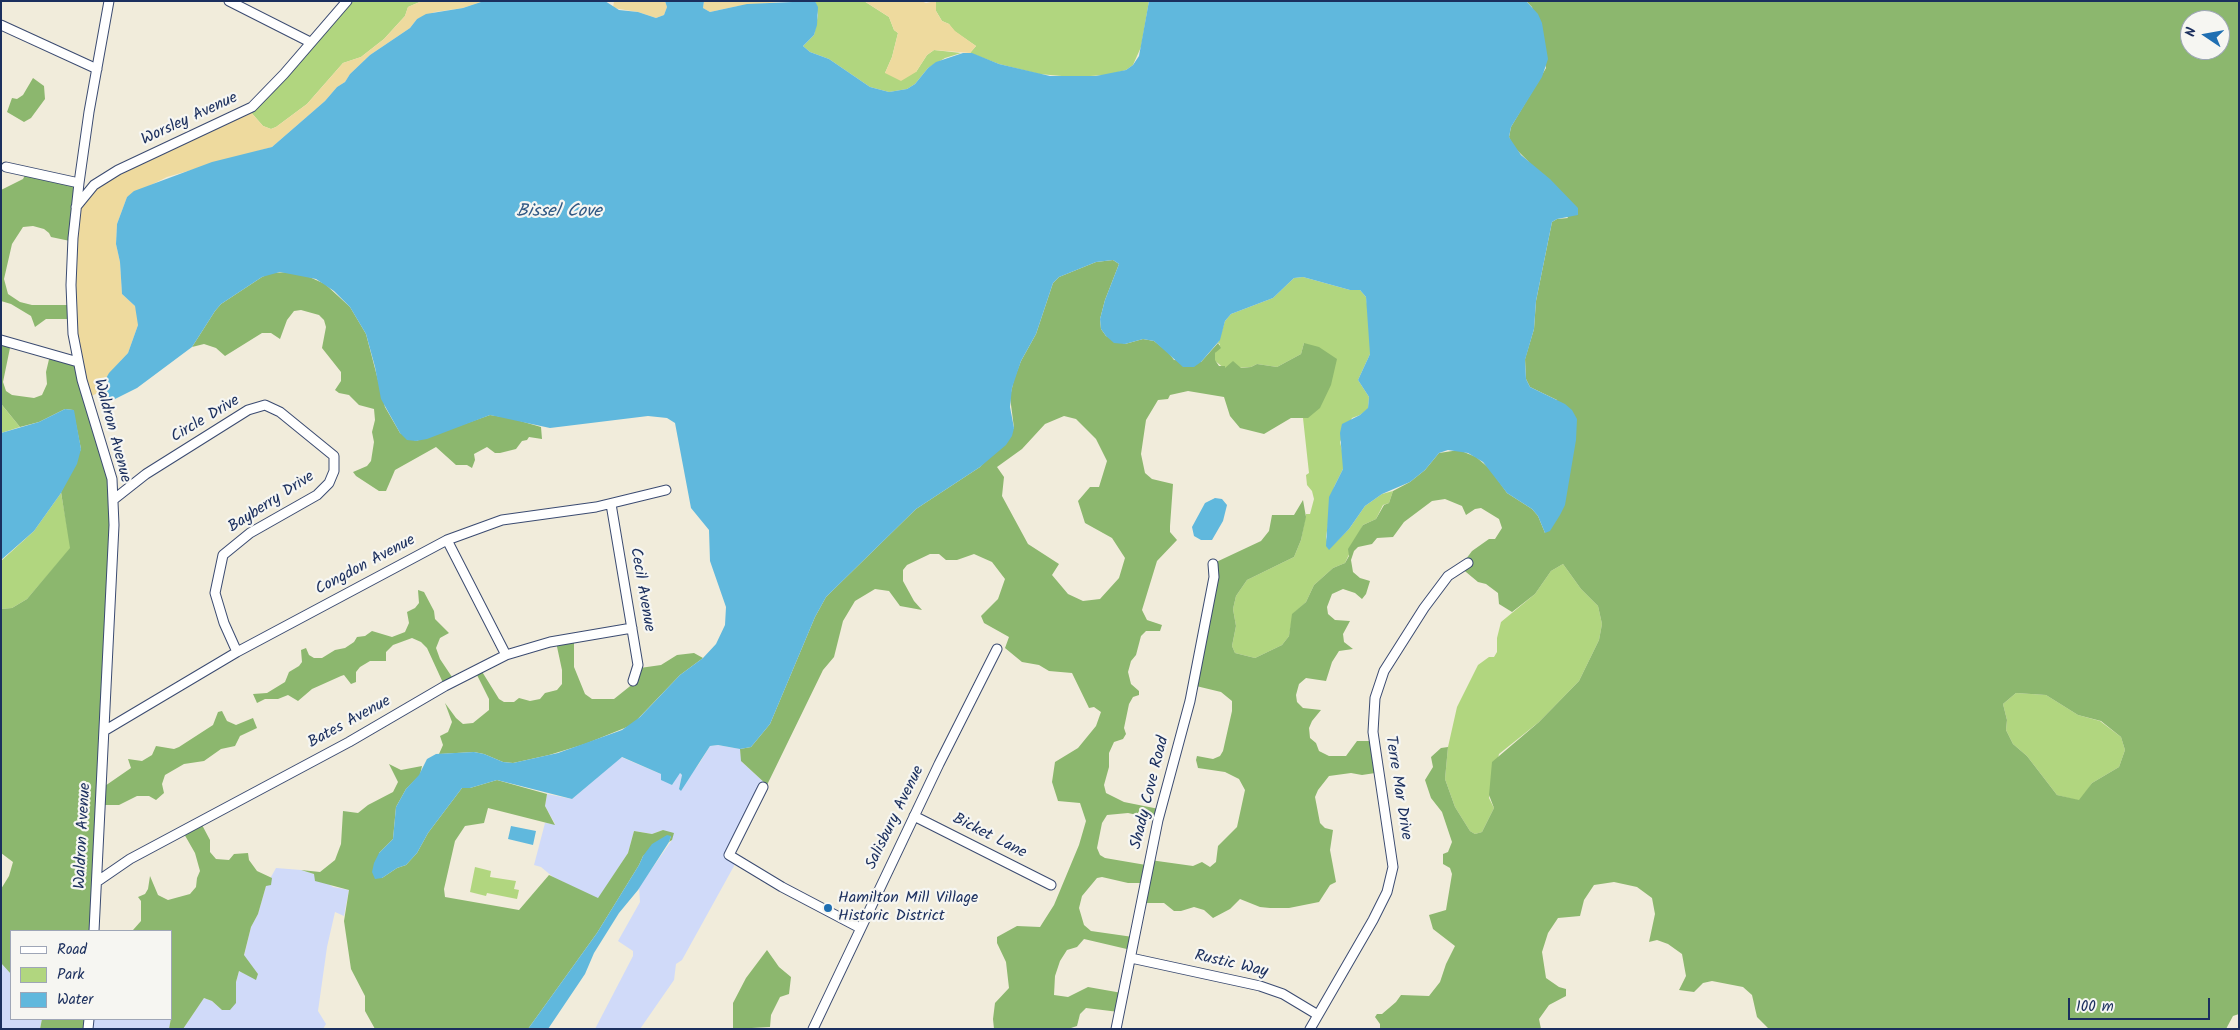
<!DOCTYPE html>
<html>
<head>
<meta charset="utf-8">
<style>
	body { margin:0 }
	#map { position:relative; width:2240px; height:1030px; overflow:hidden; background:#f1ecdb; font-family:Kalam,sans-serif }
	canvas { display:block }
	.frame { position:absolute; inset:0; border:2px solid #1b2f5e; pointer-events:none }
	.legend { position:absolute; left:10px; top:930px; width:162px; height:90px; box-sizing:border-box; background:#f6f6f2; border:1px solid #9ea6b7; margin:0; padding:6px 9px; list-style:none; font-size:15px; color:#1b2f5e }
	.legend li { display:flex; align-items:center; gap:10px; height:25px }
	.legend b { width:25px; border:1px solid #9ea6b7 }
	.north { position:absolute; left:2180px; top:10px; width:50px; height:50px; box-sizing:border-box; background:#f6f6f2; border:1px solid #9ea6b7; border-radius:50%; rotate:282deg; font-size:14px; font-weight:700; line-height:20px; text-align:center; color:#1b2f5e }
	.north::after { content:''; display:block; margin:auto; width:18px; height:22px; background:#1f6fb2; clip-path:polygon(50% 0,100% 100%,50% 72%,0 100%) }
	.scale { position:absolute; left:2068px; top:998px; width:142px; height:22px; box-sizing:border-box; border:2px solid #1b2f5e; border-top:0; padding-left:6px; font-size:15px; line-height:18px; white-space:nowrap; color:#1b2f5e; -webkit-text-stroke:4px #f6f6f2; paint-order:stroke }
</style>
</head>
<body>
<div id="map">
<canvas width="2240" height="1030"></canvas>
<div class="frame"></div>
<ul class="legend">
<li><b style="height:6px;background:#fff"></b>Road</li>
<li><b style="height:14px;background:#b1d67f"></b>Park</li>
<li><b style="height:14px;background:#60b8dd"></b>Water</li>
</ul>
<div class="north">N</div>
<div class="scale">100 m</div>
</div>
<script>
const ctx = document.querySelector('canvas').getContext('2d');
ctx.lineJoin = 'round';
function paint(path, color) {
  ctx.fillStyle = color;
  ctx.fill(path, 'evenodd');
}
function toPath(rows) {
  const path = new Path2D();
  for (const r of rows) {
    path.moveTo(r[0], r[1]);
    for (let i = 2; i < r.length; i += 2) path.lineTo(r[i], r[i + 1]);
  }
  return path;
}
function strokePath(path, color, width, dash) {
  ctx.strokeStyle = color;
  ctx.lineWidth = width;
  ctx.lineCap = dash ? 'butt' : 'round';
  ctx.setLineDash(dash || []);
  ctx.stroke(path);
}
function write(font, color, halo, rows, align = 'center') {
  ctx.font = font + ' Kalam,sans-serif';
  ctx.lineWidth = 4.5;
  ctx.setLineDash([]);
  ctx.textBaseline = 'middle';
  ctx.strokeStyle = halo;
  ctx.fillStyle = color;
  for (const [text, x, y, turn = 0] of rows) {
    ctx.save();
    ctx.translate(x, y);
    ctx.rotate((+turn || 0) * Math.PI / 180);
    ctx.textAlign = isNaN(turn) ? turn : align;
    if (halo) ctx.strokeText(text, 0, 0);
    ctx.fillText(text, 0, 0);
    ctx.restore();
  }
}
const built = toPath([
	[718,745,740,749,742,762,767,785,736,847,734,866,682,960,676,964,674,980,640,1029,595,1029,633,956,633,951,618,941,640,902,639,887,672,840,663,830,652,834,634,831,628,853,598,899,553,877,541,867,534,865,545,823,555,824,545,806,547,794,572,799,621,757,661,774,672,785,679,772,682,775,679,789,699,764,710,746],
	[276,868,301,870,314,874,333,887,349,890,344,916,335,912,327,947,318,1011,326,1024,323,1029,183,1029,204,998,212,1001,222,1010,236,1003,236,982,239,971,256,979,258,974,244,956,251,927,258,914,266,886],
	[1,963,11,974,11,1019,42,1019,40,1029,1,1029],
	[88,1019,171,1019,169,1029,87,1029]
]);
const green = toPath([
	[347,1,422,1,408,7,405,16,384,39,361,57,343,63,307,104,276,127,271,129,263,126,249,110],
	[815,1,864,1,889,17,894,30,898,33,892,57,885,73,916,72,927,55,934,50,961,53,945,58,928,68,915,84,907,89,889,92,870,87,829,59,810,52,803,46,814,35,818,15],
	[936,1,1149,1,1141,47,1133,65,1126,70,1107,75,1073,77,1039,74,999,64,970,53,976,46,954,31,949,24,942,21,936,11],
	[1303,277,1350,290,1360,290,1366,297,1370,325,1370,354,1358,380,1369,397,1368,409,1360,415,1352,418,1340,442,1344,459,1343,469,1334,487,1326,537,1329,549,1349,529,1365,506,1382,494,1393,491,1389,503,1383,505,1376,519,1363,525,1345,563,1333,568,1314,585,1306,602,1293,614,1289,636,1282,645,1255,658,1235,653,1232,646,1236,626,1233,609,1236,596,1247,580,1294,557,1301,540,1306,514,1310,514,1314,499,1312,491,1307,485,1306,475,1309,473,1303,418,1308,418,1304,343,1301,354,1277,367,1257,364,1251,367,1225,369,1214,360,1215,353,1220,344,1218,343,1225,321,1231,314,1273,298,1294,278],
	[1,404,20,427,1,433],
	[61,493,71,548,27,599,12,608,1,609,1,561,34,531],
	[1563,564,1581,589,1598,606,1602,624,1599,640,1579,681,1539,722,1499,754,1489,798,1494,808,1482,832,1475,834,1470,831,1455,807,1445,779,1448,747,1457,707,1478,665,1489,657,1494,657,1497,652,1497,638,1501,622,1535,594,1551,571],
	[2016,693,2046,695,2078,715,2100,721,2121,737,2125,750,2119,767,2092,783,2080,801,2057,795,2027,756,2013,744,2006,730,2007,720,2003,704],
	[475,867,491,871,490,877,516,881,514,889,519,890,517,899,487,893,486,896,470,892]
]);
const forest = toPath([
	[1526,1,2239,1,2239,1014,2233,1016,2226,1029,1769,1029,1757,1017,1752,995,1743,987,1712,981,1703,983,1694,992,1679,990,1686,976,1682,954,1668,944,1657,940,1649,942,1655,914,1652,898,1637,887,1614,882,1594,885,1584,900,1580,916,1558,918,1548,933,1542,952,1546,978,1559,987,1566,989,1566,996,1549,1005,1539,1019,1541,1029,1380,1029,1380,1024,1375,1017,1377,1014,1382,1014,1396,1002,1401,995,1429,996,1440,982,1446,964,1455,946,1433,929,1429,915,1446,910,1452,874,1450,868,1443,864,1443,854,1448,852,1452,842,1442,812,1431,798,1425,780,1433,767,1431,757,1441,748,1448,747,1445,779,1455,807,1470,831,1475,834,1482,832,1494,808,1489,795,1492,762,1539,722,1579,681,1599,640,1602,624,1598,606,1581,589,1563,564,1551,571,1535,594,1512,612,1499,604,1498,593,1486,584,1478,582,1460,567,1472,551,1489,539,1495,539,1502,528,1499,519,1481,508,1475,509,1466,515,1462,506,1445,499,1432,501,1404,522,1393,537,1377,538,1372,544,1358,547,1354,551,1351,560,1353,572,1360,578,1370,581,1366,594,1362,599,1355,593,1343,589,1332,594,1327,607,1328,614,1335,620,1350,621,1343,634,1344,642,1353,649,1339,651,1332,662,1326,681,1306,678,1299,684,1296,695,1297,702,1303,708,1321,710,1312,721,1309,728,1310,738,1316,743,1319,751,1329,756,1346,756,1357,741,1377,741,1382,772,1362,775,1351,773,1329,776,1318,790,1315,797,1320,823,1325,828,1333,830,1330,850,1336,882,1330,885,1319,902,1289,908,1270,908,1260,907,1240,899,1230,909,1213,918,1204,910,1194,907,1181,911,1174,911,1164,903,1141,903,1143,883,1128,883,1102,877,1097,878,1082,896,1079,908,1084,925,1091,931,1133,937,1131,950,1084,939,1077,947,1067,950,1060,961,1055,976,1054,995,1068,997,1088,987,1122,993,1119,1012,1086,1008,1080,1014,1077,1026,1068,1029,994,1029,993,1019,995,1003,1009,988,1006,962,997,943,997,937,1017,926,1040,927,1054,905,1079,845,1086,821,1080,803,1058,801,1052,782,1055,762,1078,748,1096,726,1101,712,1094,707,1089,708,1072,673,1049,671,1039,665,1022,662,1005,648,1009,637,984,623,981,616,998,599,1005,579,992,562,974,554,957,560,946,560,939,554,930,554,907,565,903,570,903,581,914,601,922,610,900,606,889,591,875,589,855,601,843,621,834,657,823,670,767,785,741,761,740,749,751,747,770,724,815,617,826,597,916,509,980,467,1014,428,1010,397,1014,379,1021,361,1036,334,1053,283,1059,277,1096,262,1113,260,1119,264,1105,300,1100,319,1101,329,1106,336,1125,344,1143,339,1154,341,1168,352,1174,360,1201,362,1218,343,1221,348,1215,353,1215,360,1219,366,1225,366,1225,368,1233,361,1241,368,1251,367,1257,364,1277,367,1301,354,1304,343,1319,347,1337,359,1331,385,1320,408,1308,418,1291,418,1264,434,1240,428,1230,416,1224,397,1188,391,1170,395,1168,399,1158,400,1146,420,1141,454,1145,473,1152,479,1173,484,1170,526,1170,532,1177,540,1157,561,1142,610,1147,620,1162,625,1160,631,1146,631,1141,636,1136,655,1131,661,1128,672,1131,684,1139,691,1139,695,1133,697,1129,704,1124,728,1126,734,1123,739,1114,742,1109,753,1109,767,1104,785,1106,793,1124,802,1159,809,1156,819,1128,813,1107,815,1102,823,1097,848,1100,855,1105,858,1146,865,1150,860,1193,866,1202,862,1210,867,1216,862,1218,846,1237,827,1245,790,1239,779,1225,772,1198,768,1196,760,1197,756,1213,759,1220,756,1223,751,1232,711,1232,701,1221,692,1192,685,1212,564,1261,541,1269,531,1272,515,1294,515,1303,500,1306,517,1301,540,1294,557,1247,580,1236,596,1233,609,1236,626,1232,646,1235,653,1255,658,1282,645,1289,636,1292,614,1306,602,1314,585,1333,568,1345,563,1349,556,1348,549,1363,525,1376,519,1384,505,1389,503,1393,491,1410,482,1425,470,1439,453,1459,450,1476,457,1490,469,1507,493,1532,509,1538,516,1545,533,1557,400,1530,387,1526,379,1525,359,1534,329,1536,301,1552,222,1557,219,1568,218,1528,161,1513,146,1509,137,1511,127,1546,68,1532,7],
	[2190,20,2220,20,2220,50,2190,50],
	[1064,416,1076,419,1096,439,1107,461,1099,487,1090,487,1078,501,1085,523,1112,538,1125,558,1119,578,1100,599,1083,601,1068,594,1052,575,1059,564,1028,544,1002,496,1004,477,997,467,1022,449,1045,424],
	[2016,693,2046,695,2078,715,2101,721,2121,737,2125,750,2119,767,2092,783,2079,800,2057,795,2027,756,2013,744,2006,730,2007,720,2003,704],
	[33,78,44,86,45,99,31,118,24,122,7,112,12,98,17,99,23,95],
	[26,173,77,184,70,241,51,237,49,233,44,229,33,226,23,227,12,244,4,279,8,294,20,302,32,305,70,305,70,319,46,319,35,327,31,316,11,304,1,301,1,190,23,179],
	[289,272,307,276,325,284,350,307,366,334,385,407,400,433,416,441,490,415,510,418,541,427,542,439,529,437,527,440,522,441,516,449,500,453,495,453,487,447,474,454,475,460,472,468,467,465,456,465,436,447,395,470,386,491,379,491,356,476,353,472,367,466,371,461,374,442,372,432,375,420,374,409,359,405,349,395,339,393,335,390,341,381,341,372,322,348,326,327,324,320,319,315,301,310,294,311,287,320,280,339,271,333,262,333,225,356,216,348,204,344,192,347,215,311,221,304,262,277,271,273],
	[1,340,11,343,3,382,6,391,12,395,34,398,42,395,47,384,46,372,50,355,76,362,111,482,102,788,131,768,128,759,142,761,152,755,156,746,174,749,179,747,213,725,218,712,222,711,227,721,236,725,253,718,257,728,240,736,235,746,221,749,204,761,184,764,165,775,162,784,164,793,156,800,149,796,137,796,119,805,101,805,94,931,11,931,11,974,1,963,1,889,9,876,13,862,1,853,1,609,12,608,27,599,70,548,61,492,81,449,73,410,65,409,39,422,20,427,2,405],
	[418,590,424,592,434,611,435,619,449,633,440,638,436,648,440,659,454,680,444,685,427,648,421,642,412,638,393,645,386,652,386,661,370,661,360,667,356,672,356,682,351,684,344,675,341,676,312,689,298,701,288,695,278,699,265,699,257,703,253,694,267,693,285,682,289,672,299,666,302,662,301,650,306,648,309,655,314,658,322,658,335,650,345,648,354,642,357,637,365,636,372,631,392,637,405,632,409,623,407,612,415,608,419,603],
	[574,641,574,667,585,694,592,699,614,699,639,679,638,669,640,668,661,665,677,655,694,653,703,658,680,675,632,725,585,744,549,755,513,763,503,762,484,754,474,752,439,754,443,745,440,736,448,732,452,722,445,703,456,718,463,724,473,723,489,710,489,699,475,671,481,670,499,699,504,702,514,702,519,698,530,701,540,699,545,693,557,690,562,684,562,670,556,642],
	[389,764,401,770,422,766,420,775,406,789,396,807,393,839,379,853,382,878,397,868,406,865,417,853,428,833,462,788,470,788,497,780,547,794,545,806,555,825,488,808,484,823,465,826,455,841,444,889,445,897,519,910,549,875,598,898,628,853,634,831,652,834,663,830,674,833,672,840,669,842,671,836,643,856,639,865,597,933,528,1029,375,1029,365,1011,365,996,351,969,344,921,349,890,315,881,314,874,301,870,320,872,335,860,341,844,343,811,358,813,368,805,393,792,398,782],
	[202,825,210,840,210,852,216,859,229,860,234,854,248,853,249,860,257,871,272,878,271,885,266,886,258,914,251,927,244,955,258,974,256,980,239,971,236,982,236,1003,230,1010,222,1010,212,1001,204,998,183,1029,169,1029,171,1018,171,931,133,930,141,921,141,901,138,897,145,894,148,889,150,876,158,895,168,900,190,894,196,887,197,878,200,871,195,853,183,832],
	[767,950,779,967,791,977,789,994,780,997,771,1015,770,1027,733,1029,733,1003,746,978],
	[42,1019,88,1019,87,1029,40,1029]
]);
const sand = toPath([
	[422,1,484,1,463,8,435,12,417,19,410,28,370,55,350,74,345,82,337,87,325,101,272,147,167,177,127,197,117,224,116,244,120,262,122,294,135,306,138,315,138,325,128,353,115,367,100,392,87,398,71,313,74,216,90,188,249,110,263,126,271,129,276,127,307,104,343,63,361,57,384,39,405,16,408,7],
	[614,1,665,1,667,7,664,15,656,18,638,12,613,8],
	[704,1,789,1,738,6,710,12,703,8],
	[864,1,921,1,926,3,936,1,936,11,942,21,949,24,955,31,976,46,970,53,934,50,927,55,916,72,901,81,885,73,892,57,898,33,894,30,889,17]
]);
const water = toPath([
	[484,1,605,1,619,10,638,12,656,18,664,15,667,7,665,1,704,1,703,8,710,12,747,4,815,1,818,7,817,25,814,35,803,46,810,52,829,59,870,87,889,92,907,89,915,84,928,68,936,62,963,53,972,53,999,64,1050,76,1096,76,1126,70,1133,65,1139,56,1149,1,1526,1,1538,14,1542,23,1548,59,1542,77,1511,127,1509,137,1521,155,1550,179,1578,208,1578,215,1557,219,1552,222,1536,301,1534,329,1525,360,1526,379,1530,387,1565,404,1572,410,1577,419,1576,440,1565,505,1560,515,1550,531,1545,533,1538,516,1532,509,1507,493,1483,462,1468,453,1448,450,1439,453,1425,470,1410,482,1382,494,1365,506,1349,529,1329,550,1326,546,1329,497,1343,469,1340,433,1342,424,1360,415,1368,408,1369,397,1358,380,1370,354,1366,297,1360,290,1350,290,1303,277,1294,278,1273,298,1231,314,1225,321,1220,340,1201,362,1194,367,1183,367,1154,341,1143,339,1125,344,1114,343,1106,336,1101,329,1100,319,1105,300,1119,264,1113,260,1096,262,1059,277,1053,283,1036,334,1021,361,1012,388,1010,407,1014,428,1012,436,1006,445,980,467,916,509,826,597,815,617,770,724,751,747,740,749,718,745,710,746,681,791,679,789,682,775,680,773,672,785,661,780,661,774,622,757,572,799,497,780,470,788,462,788,428,833,417,853,406,865,397,868,382,878,375,879,372,872,374,863,379,853,393,839,396,807,406,789,419,775,427,759,436,754,474,752,484,754,503,762,513,763,558,753,622,730,640,717,680,675,703,658,716,644,725,625,726,607,710,561,709,530,691,508,675,423,667,418,648,416,550,428,490,415,427,439,416,441,407,440,400,433,381,399,375,367,366,334,350,307,334,291,316,279,280,272,262,277,221,304,215,311,192,347,137,388,111,401,102,400,100,392,104,382,109,373,128,353,138,325,135,306,122,294,120,262,116,244,117,224,127,197,134,191,212,162,272,147,325,101,337,87,345,82,350,74,370,55,410,28,417,19,426,14,463,8],
	[65,409,74,410,77,427,81,449,77,464,61,493,34,531,1,560,1,433,39,422],
	[1215,498,1222,499,1227,505,1223,521,1212,540,1201,540,1194,536,1192,527,1205,503],
	[511,826,536,831,533,845,508,839],
	[667,835,671,836,669,842,638,890,619,913,594,953,585,974,548,1029,528,1029,597,933,639,865,643,856,652,844]
]);
const street = toPath([
	[229,1,310,42],
	[1,25,97,69],
	[6,167,79,183],
	[76,207,94,185,118,170,252,107,284,74,347,1],
	[1,340,78,362],
	[113,500,146,474,248,410,265,405,280,412,334,456,334,471,329,483,317,495,250,533,223,555,215,593,224,623,237,652],
	[611,504,638,665,633,681],
	[447,540,506,655],
	[104,731,237,652,447,540,502,520,596,507,666,490],
	[763,787,729,855,782,887,860,928],
	[914,816,1051,885],
	[98,881,130,859,349,742,445,686,506,655,550,642,632,628],
	[94,931,114,525,112,479,82,380,73,334,71,285,73,238,79,183,89,112,109,1],
	[1131,958,1260,986,1283,994,1318,1015],
	[88,1029,89,1019],
	[813,1029,939,764,997,649],
	[1116,1029,1158,820,1190,701,1214,577,1213,564],
	[1310,1029,1373,920,1387,892,1393,867,1373,732,1375,698,1384,671,1424,608,1448,576,1468,563]
]);
const markers = [
	[828,908,5,"#1f6fb2"]
];
const streetNames = [
	["Worsley Avenue",190,120,-25],
	["Circle Drive",206,420,-31],
	["Waldron Avenue",111,431,75],
	["Bayberry Drive",272,503,-33],
	["Congdon Avenue",366,566,-28],
	["Cecil Avenue",641,590,80],
	["Bates Avenue",350,723,-29],
	["Terre Mar Drive",1397,788,81],
	["Shady Cove Road",1151,793,-76],
	["Salisbury Avenue",896,818,-64],
	["Waldron Avenue",84,836,-87],
	["Bicket Lane",989,837,27],
	["Rustic Way",1231,965,13]
];
const poiNames = [
	["Hamilton Mill Village",838,899],
	["Historic District",838,917]
];
const waterNames = [
	["Bissel Cove",559,213]
];
paint(built, '#d0daf9');
paint(green, '#b1d67f');
paint(forest, '#8cb76e');
paint(sand, '#eeda9e');
paint(water, '#60b8dd');
strokePath(street, '#3b4b71', 11);
strokePath(street, '#fff', 9);
for (const [x, y, r, color] of markers) {
  const dot = new Path2D();
  dot.arc(x, y, r, 0, 2 * Math.PI);
  ctx.fillStyle = color;
  ctx.fill(dot);
  strokePath(dot, '#f6f6f2', 2);
}
write('16px', '#1b2f5e', '#f6f6f2', streetNames);
write('16px', '#1b2f5e', '#f6f6f2', poiNames, 'left');
write('italic 18px', '#305884', '#f6f6f2', waterNames);
</script>
</body>
</html>
